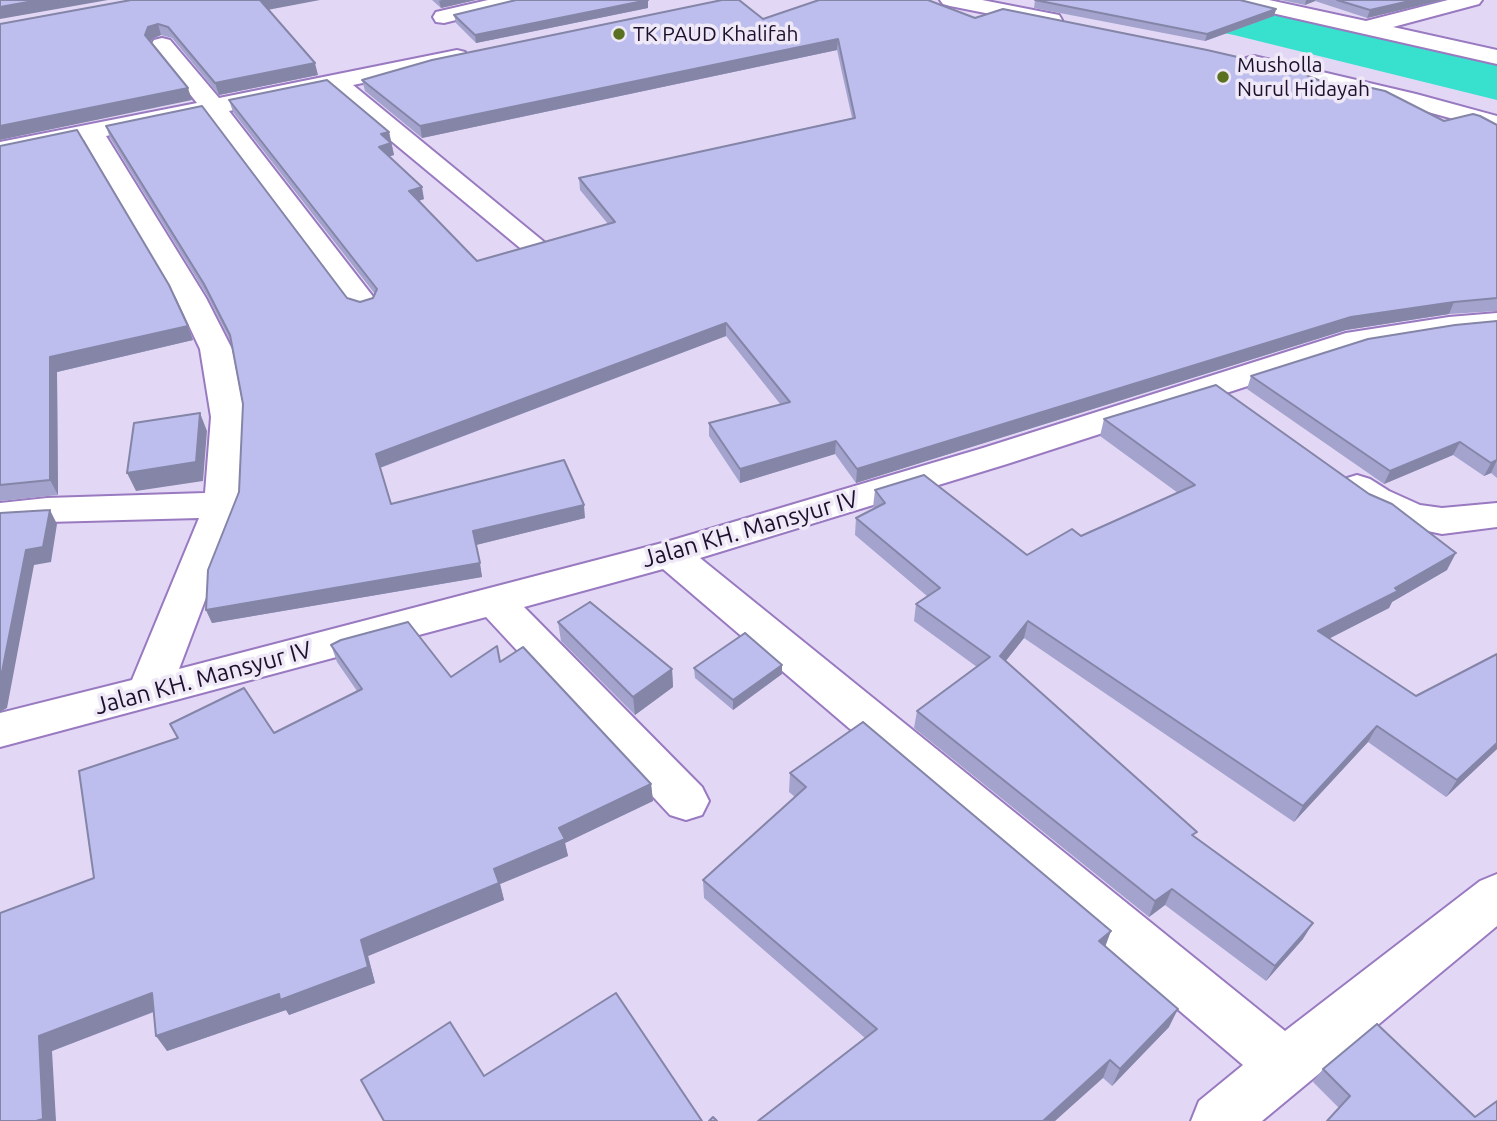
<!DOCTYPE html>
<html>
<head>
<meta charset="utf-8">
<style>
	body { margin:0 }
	canvas { display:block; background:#e3d7f6 }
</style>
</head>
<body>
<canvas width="1497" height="1121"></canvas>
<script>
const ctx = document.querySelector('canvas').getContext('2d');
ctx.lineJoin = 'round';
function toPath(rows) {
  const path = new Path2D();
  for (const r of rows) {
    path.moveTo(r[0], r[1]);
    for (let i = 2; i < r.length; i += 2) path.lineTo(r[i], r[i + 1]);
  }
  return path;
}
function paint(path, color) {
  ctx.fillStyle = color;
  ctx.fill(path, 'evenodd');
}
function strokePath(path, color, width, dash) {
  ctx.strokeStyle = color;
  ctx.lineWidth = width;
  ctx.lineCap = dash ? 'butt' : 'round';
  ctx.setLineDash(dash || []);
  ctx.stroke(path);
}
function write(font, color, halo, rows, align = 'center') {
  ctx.font = font + ' Ubuntu,sans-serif';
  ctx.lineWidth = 7;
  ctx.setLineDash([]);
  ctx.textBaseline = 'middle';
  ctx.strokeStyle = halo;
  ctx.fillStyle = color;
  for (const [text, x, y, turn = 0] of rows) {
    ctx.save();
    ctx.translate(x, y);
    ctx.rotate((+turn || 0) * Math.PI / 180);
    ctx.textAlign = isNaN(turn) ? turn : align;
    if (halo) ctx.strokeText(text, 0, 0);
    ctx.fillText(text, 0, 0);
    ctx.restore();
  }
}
const river = toPath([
	[1106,0,1227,0,1497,64,1497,100,1234,35,1114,12,1106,0]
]);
const minor = toPath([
	[488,0,523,0,520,4,444,23,436,22,433,17,436,12,488,0],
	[940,0,982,0,1059,15,1062,20,1059,25,1051,26,950,6,943,4,940,0],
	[1231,0,1269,0,1366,21,1448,0,1482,0,1479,4,1393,27,1497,50,1497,64,1241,6,1234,4,1231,0],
	[162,38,170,40,219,98,457,50,465,52,468,57,465,62,353,85,549,246,545,252,535,255,525,252,330,90,229,111,378,303,374,309,363,312,352,309,207,115,106,136,206,298,232,349,245,417,241,505,179,669,666,542,983,448,1346,333,1449,317,1497,313,1497,331,1449,335,1362,349,1007,464,700,558,1285,1031,1480,881,1497,874,1497,926,1262,1121,1191,1121,1199,1101,1243,1065,663,569,524,607,702,787,709,801,702,815,686,820,670,815,486,617,0,747,0,713,132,680,199,518,47,522,0,527,0,503,47,498,205,493,211,417,200,349,176,298,84,140,0,158,0,142,197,103,151,45,154,40,162,38],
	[1254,56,1416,94,1497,116,1497,131,1410,107,1246,68,1243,63,1246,58,1254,56],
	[1357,475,1370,479,1389,491,1420,505,1442,508,1497,503,1497,527,1442,534,1399,525,1363,509,1344,495,1339,487,1344,479,1357,475]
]);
const wall = toPath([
	[432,0,476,0,441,8],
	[1035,0,1276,9,1274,16,1205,41,1034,8],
	[1281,0,1443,0,1367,18,1315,1,1305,5],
	[648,8,476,43,456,23,454,15],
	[269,10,318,75,219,95,172,38,161,35,152,39,151,42,192,100,0,24],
	[975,18,1338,88,1444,121,1497,125,1497,311,1449,314,1346,330,856,483,835,454,740,483,709,436,709,423,781,405,726,336,380,468,391,504,585,518,476,545,482,577,212,623,206,610,239,492,243,404,231,342,208,297,110,138,106,126,347,298,360,302,373,298,375,294,233,112,229,100,389,132,394,155,389,156,424,199,419,201,477,261,608,224,580,190,579,178,852,118,837,50,422,138,365,91,362,80,763,19],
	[0,146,188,326,193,340,57,372,58,495,0,501],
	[1497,321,1497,478,1491,473,1484,476,1453,455,1384,484,1247,389,1251,376],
	[1104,419,1447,570,1392,602,1389,608,1329,638,1497,749,1446,797,1368,742,1294,822,1024,638,1005,662,1303,939,1266,981,1165,905,1149,917,914,728,917,711,977,667,914,621,916,604,927,596,855,535,856,518,875,509,873,507,875,490,1027,555,1081,536,1178,493,1100,436],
	[558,622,672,669,673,687,635,715,561,641],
	[331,645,451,677,500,662,651,784,653,801,565,843,568,856,500,884,504,900,368,956,375,983,289,1015,286,1010,167,1051,154,1012,52,1051,0,1121,94,878,177,738,170,724,274,733,357,691,337,662],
	[782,665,782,674,733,710,695,678,694,668],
	[790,773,1105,946,1169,1027,1112,1086,1103,1078,865,1038,704,898,703,880,795,797,789,792],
	[1323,1069,1475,1117,1497,1121,1339,1108,1313,1082]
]);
const shadedWall = toPath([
	[39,0,108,0,0,19,0,7],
	[260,0,320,0,262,11],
	[442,0,476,0,441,8,439,1],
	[648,0,648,8,476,43,475,35],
	[1306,0,1315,0,1315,1,1305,5],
	[1414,0,1443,0,1367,18,1370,10],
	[1276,9,1274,16,1205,41,1207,34],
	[158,24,161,35,152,39,149,47,145,35,148,27],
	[838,39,837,50,422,138,420,126],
	[315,63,318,75,219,95,215,83],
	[188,88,192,100,0,140,0,126],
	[389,132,394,155,381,159,379,147,381,134],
	[422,187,424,199,411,203,409,191],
	[1454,302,1449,314,1346,330,856,483,857,469,1351,317],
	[726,323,726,336,379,468,376,454],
	[188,326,193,340,57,372,58,495,50,480,50,357],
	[200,413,207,431,203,481,136,491,127,473],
	[836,441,835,454,740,483,740,469],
	[1460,442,1453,455,1384,484,1390,471],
	[1497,460,1491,473,1484,476,1491,463],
	[584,505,585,518,476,545,473,531],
	[50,510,57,524,51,562,34,565,7,708,0,712,0,682,26,550],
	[1456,553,1447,570,1392,602,1389,608,1311,648,1318,631],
	[480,563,482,577,212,623,206,610],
	[1028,621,1024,638,996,673,1000,656],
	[782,665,782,674,733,710,733,700],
	[672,669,673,687,635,715,633,697],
	[1377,726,1368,742,1294,822,1303,806],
	[1497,743,1497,749,1446,797,1457,780],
	[651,784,653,801,565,843,568,856,500,884,504,900,368,956,375,983,289,1015,286,1010,167,1051,156,1036,361,940,494,869,559,828],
	[1172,889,1165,905,1149,917,1155,901],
	[1313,923,1303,939,1266,981,1275,966],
	[1111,931,1104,950,1099,941],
	[152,993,163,1008,52,1051,56,1121,36,1121,39,1036],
	[1178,1009,1169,1027,1112,1086,1120,1069],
	[1110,1060,1103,1078,1055,1121,1043,1121]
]);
const building = toPath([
	[0,0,39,0,0,7,0,0],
	[131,0,260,0,315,63,215,83,168,27,158,24,148,27,145,35,188,88,0,126,0,24,131,0],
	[516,0,648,0,475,35,454,15,516,0],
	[722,0,739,0,763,19,819,0,928,0,975,18,1003,9,1207,50,1294,70,1338,88,1354,84,1385,91,1444,121,1473,114,1480,116,1497,125,1497,298,1454,302,1351,317,857,469,836,441,740,469,709,423,790,402,726,323,376,454,391,504,564,460,584,505,473,531,480,563,206,610,208,570,239,492,243,404,230,335,204,284,106,126,202,106,347,298,360,302,373,298,377,289,229,100,327,80,389,132,381,134,391,143,379,147,422,187,409,191,477,261,615,222,579,178,855,118,838,39,420,126,362,80,432,60,722,0],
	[1035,0,1240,0,1276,9,1207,34,1035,0],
	[1337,0,1414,0,1370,10,1337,0],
	[77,130,169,285,188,326,50,357,50,480,0,485,0,146,77,130],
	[1497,321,1497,460,1491,463,1460,442,1390,471,1251,376,1368,339,1455,325,1497,321],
	[1216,385,1369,494,1392,504,1456,553,1395,588,1398,591,1318,631,1416,696,1497,654,1497,743,1457,780,1377,726,1303,806,1028,621,1000,656,1197,832,1192,835,1313,923,1275,966,1172,889,1155,901,917,711,990,657,916,604,940,588,856,518,885,503,875,490,924,475,1027,555,1072,529,1081,536,1195,485,1104,419,1216,385],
	[200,413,196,462,127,473,134,423,200,413],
	[50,510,43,547,26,550,0,682,0,513,50,510],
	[590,602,672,669,633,697,558,622,590,602],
	[408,622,451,677,497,646,500,662,523,647,651,784,559,828,565,839,494,869,499,883,361,940,368,967,280,1000,279,994,156,1036,152,993,39,1036,43,1119,36,1121,0,1121,0,913,94,878,79,771,178,738,170,724,244,688,274,733,362,689,331,645,341,640,408,622],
	[745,633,782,665,733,700,694,668,745,633],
	[863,722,1111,931,1099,941,1178,1009,1120,1069,1110,1060,1043,1121,758,1121,877,1029,703,880,806,787,790,773,863,722],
	[616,993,702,1121,384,1121,361,1080,450,1022,484,1076,616,993],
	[1377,1024,1475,1117,1497,1101,1497,1121,1327,1121,1350,1096,1323,1069,1377,1024],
	[713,1117,717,1121,709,1121,713,1117]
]);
const markers = [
	[619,34,7,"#5b7122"],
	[1223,77,7,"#5b7122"]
];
const farPoinames = [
	["TK PAUD Khalifah",633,34],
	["Musholla",1237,65],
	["Nurul Hidayah",1237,89]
];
const streetNames = [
	["Jalan KH. Mansyur IV",750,529,-16],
	["Jalan KH. Mansyur IV",203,678,-15]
];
paint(river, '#37e1ce');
strokePath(minor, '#997ac0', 4);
paint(minor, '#fff');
paint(wall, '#a3a3cd');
paint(shadedWall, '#8485a7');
paint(building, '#bdbeee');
strokePath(building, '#8485a7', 2);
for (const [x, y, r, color] of markers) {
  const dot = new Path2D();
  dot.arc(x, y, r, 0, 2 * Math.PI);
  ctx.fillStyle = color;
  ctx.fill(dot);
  strokePath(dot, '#eee8f7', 2.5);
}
write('21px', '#1d102c', '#eee8f7', farPoinames, 'left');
write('24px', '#1d102c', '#eee8f7', streetNames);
</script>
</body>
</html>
